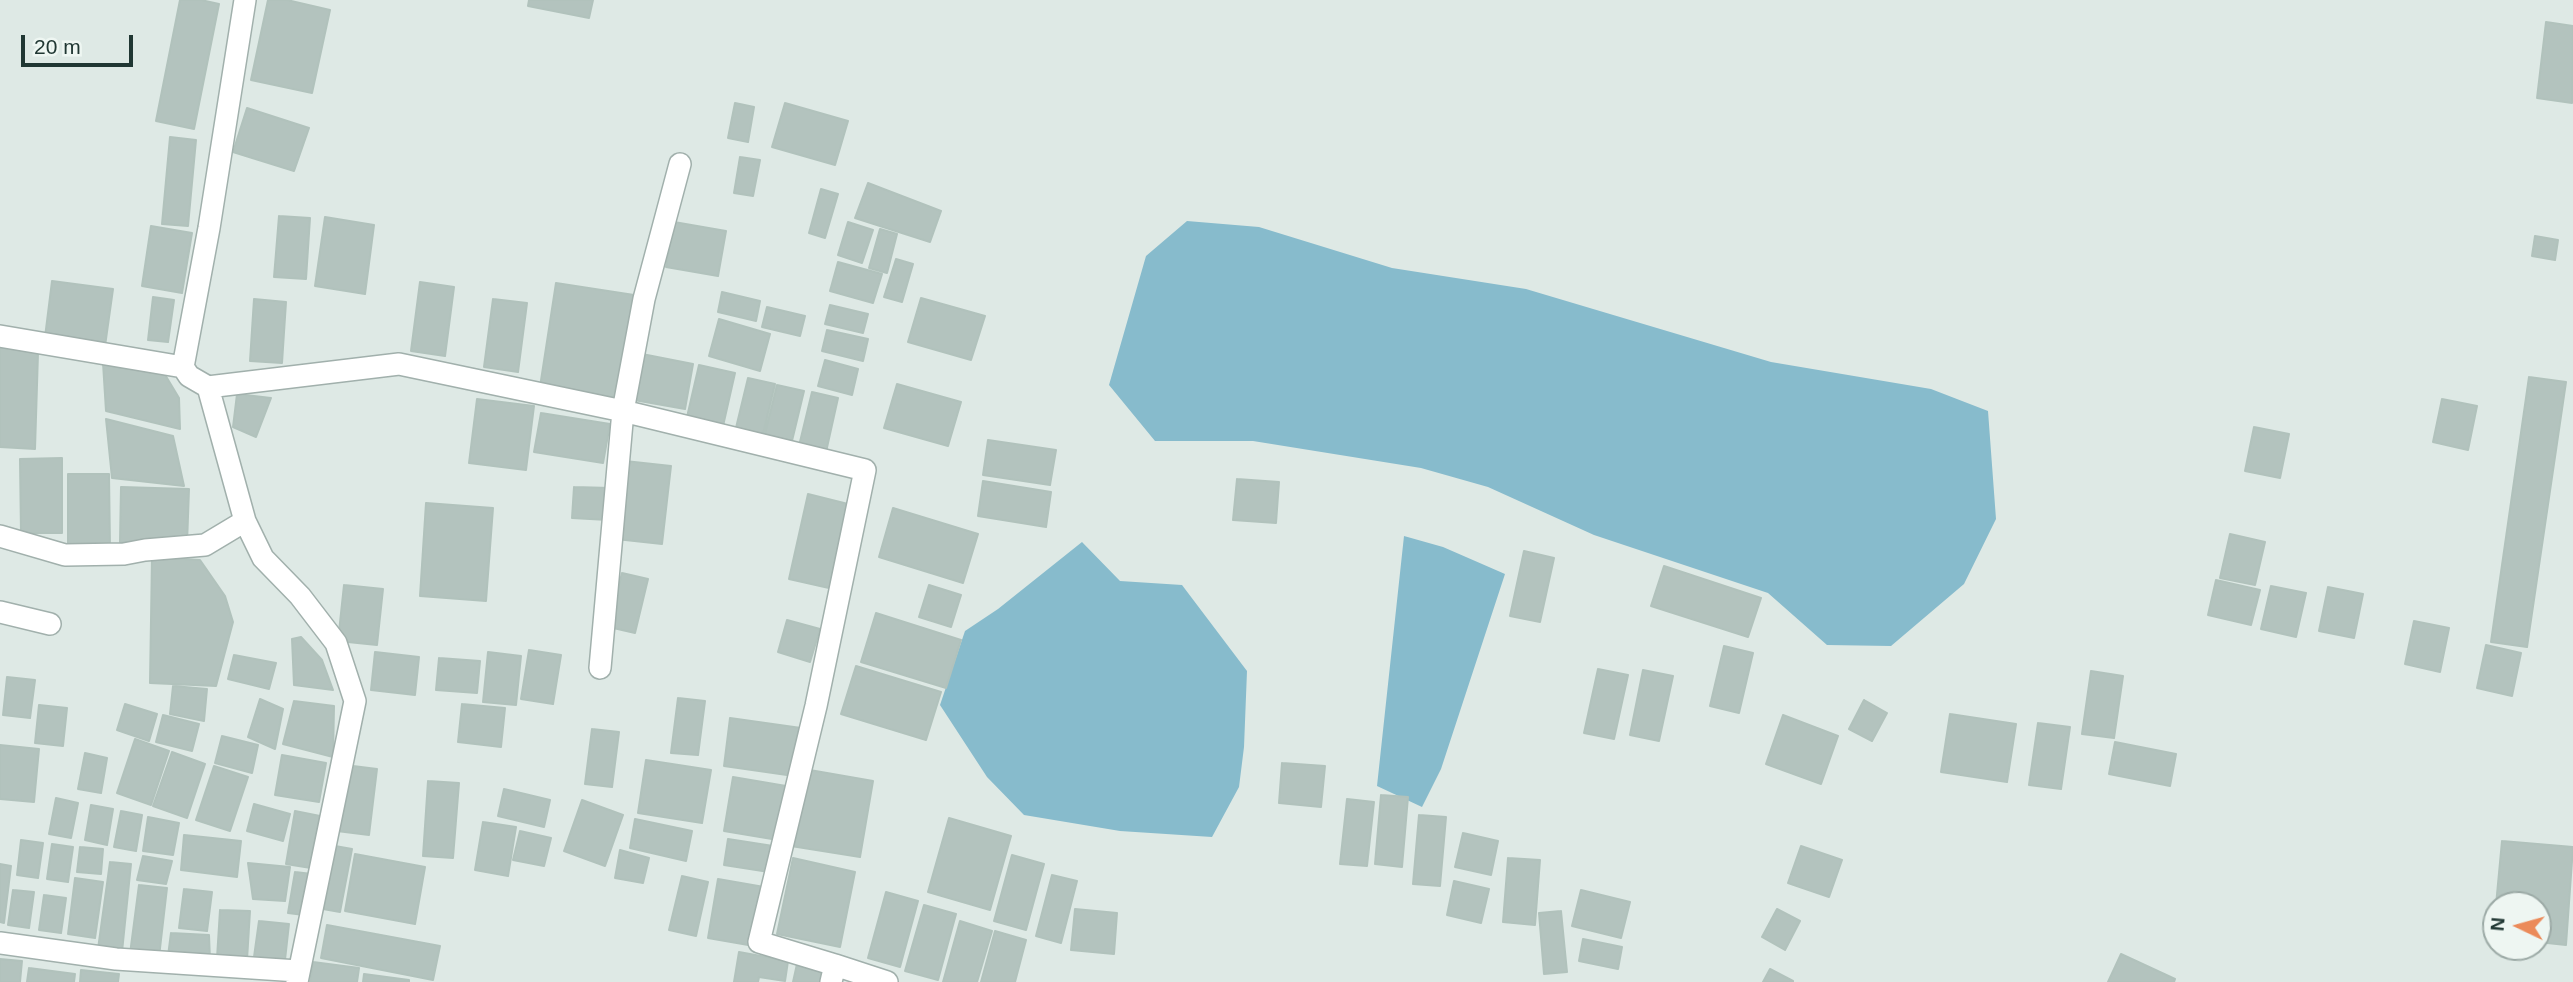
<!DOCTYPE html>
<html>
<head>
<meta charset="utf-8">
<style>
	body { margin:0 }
	#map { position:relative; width:2573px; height:982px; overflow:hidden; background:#dee9e5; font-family:Arial,sans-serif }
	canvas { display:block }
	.north { position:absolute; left:2482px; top:891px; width:70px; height:70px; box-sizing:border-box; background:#eef6f2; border:2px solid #9caaa6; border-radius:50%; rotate:275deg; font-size:19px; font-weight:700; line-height:28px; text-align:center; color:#203733 }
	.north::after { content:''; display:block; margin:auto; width:24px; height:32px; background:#eb8a59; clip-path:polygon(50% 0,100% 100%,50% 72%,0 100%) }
	.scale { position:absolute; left:21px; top:35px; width:112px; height:32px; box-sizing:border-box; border:4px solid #203733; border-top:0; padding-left:9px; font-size:21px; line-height:24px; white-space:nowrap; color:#203733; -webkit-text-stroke:5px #eef6f2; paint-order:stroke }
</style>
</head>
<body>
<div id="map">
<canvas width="2573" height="982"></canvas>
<div class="north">N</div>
<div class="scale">20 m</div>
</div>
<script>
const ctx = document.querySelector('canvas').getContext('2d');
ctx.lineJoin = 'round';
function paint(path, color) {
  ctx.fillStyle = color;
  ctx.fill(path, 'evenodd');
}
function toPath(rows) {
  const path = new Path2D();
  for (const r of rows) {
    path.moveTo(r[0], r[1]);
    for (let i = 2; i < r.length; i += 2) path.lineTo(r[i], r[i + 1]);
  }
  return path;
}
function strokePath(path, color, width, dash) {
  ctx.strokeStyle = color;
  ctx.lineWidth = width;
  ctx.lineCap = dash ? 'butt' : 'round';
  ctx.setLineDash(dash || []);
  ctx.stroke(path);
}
const water = toPath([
	[1187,221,1259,227,1392,268,1526,289,1771,362,1931,389,1988,411,1996,519,1964,584,1891,646,1827,645,1768,593,1594,535,1488,487,1421,468,1253,441,1155,441,1109,385,1146,256],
	[1404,536,1443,547,1505,574,1441,769,1422,807,1377,786],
	[1082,542,1120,581,1182,585,1247,671,1244,747,1239,787,1212,837,1120,831,1024,815,987,777,940,705,965,631,998,609]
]);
const building = toPath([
	[180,0,201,0,219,4,194,129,156,121,180,0],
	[268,0,287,0,330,10,312,93,251,80,268,0],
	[529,0,593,0,589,18,528,6,529,0],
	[2546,22,2573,26,2572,103,2537,98,2546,22],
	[735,103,754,107,748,142,728,138,735,103],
	[785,103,848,121,835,165,772,147,785,103],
	[247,108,309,128,294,171,233,152,247,108],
	[170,137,196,140,188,226,162,224,170,137],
	[740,157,760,160,753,196,734,193,740,157],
	[868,183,941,211,930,242,855,218,868,183],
	[821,189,838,194,825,238,809,233,821,189],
	[279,216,310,218,306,279,274,277,279,216],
	[325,217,374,225,365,294,315,286,325,217],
	[674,222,726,231,718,276,666,267,674,222],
	[848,222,873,230,862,263,838,255,848,222],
	[151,226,192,233,182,293,142,286,151,226],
	[880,229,897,234,887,273,869,268,880,229],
	[2535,236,2558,240,2555,260,2532,256,2535,236],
	[896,259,913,264,902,302,884,297,896,259],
	[838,262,882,274,873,303,830,291,838,262],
	[52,281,113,289,105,346,45,337,52,281],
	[420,282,454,287,445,356,411,351,420,282],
	[556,283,634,295,618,399,540,387,556,283],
	[722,292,760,301,756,321,718,312,722,292],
	[153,297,174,300,168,342,148,340,153,297],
	[921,298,985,316,971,360,908,342,921,298],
	[254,299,286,302,282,363,250,361,254,299],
	[493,299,527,303,518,372,484,367,493,299],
	[830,305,868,314,863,333,825,324,830,305],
	[767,307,805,316,800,336,762,327,767,307],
	[719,319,770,334,760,371,709,356,719,319],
	[827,330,868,339,863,361,822,351,827,330],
	[0,346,38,353,35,449,0,447,0,346],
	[642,354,693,364,685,409,634,400,642,354],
	[825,360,858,369,852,395,818,386,825,360],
	[103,363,164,373,179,398,180,429,106,411,103,363],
	[699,365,735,373,723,426,687,417,699,365],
	[2529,377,2566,382,2527,647,2491,642,2529,377],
	[748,378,775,384,762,438,735,432,748,378],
	[897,384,961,402,948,446,884,428,897,384],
	[777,385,804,391,791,445,764,438,777,385],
	[812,392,838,398,826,452,799,446,812,392],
	[237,394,271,398,256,437,233,427,237,394],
	[477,399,534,406,526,470,469,463,477,399],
	[2442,399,2477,406,2468,450,2433,442,2442,399],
	[541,413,610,424,603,463,534,452,541,413],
	[106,419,173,436,184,486,112,478,106,419],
	[2254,427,2289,434,2280,478,2245,471,2254,427],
	[988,440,1056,450,1050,485,983,475,988,440],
	[62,458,62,533,21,533,20,459,62,458],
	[625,461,671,466,662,544,616,539,625,461],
	[68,474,109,474,110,549,68,549,68,474],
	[1237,479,1279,482,1276,523,1233,520,1237,479],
	[983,481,1051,492,1046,527,978,516,983,481],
	[121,487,189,489,187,544,120,542,121,487],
	[574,487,610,488,608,520,572,518,574,487],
	[808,494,848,504,829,588,789,579,808,494],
	[426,503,493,508,486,601,420,596,426,503],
	[893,508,978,534,963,583,879,557,893,508],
	[2230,534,2265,542,2255,585,2220,578,2230,534],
	[1524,551,1554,558,1540,622,1510,616,1524,551],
	[152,557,200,560,225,596,233,622,216,686,150,683,152,557],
	[1664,566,1761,598,1748,637,1651,606,1664,566],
	[622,573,648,579,635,633,609,627,622,573],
	[2216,580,2260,590,2251,625,2208,615,2216,580],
	[344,585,383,589,377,645,338,641,344,585],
	[929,585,961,595,951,627,919,617,929,585],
	[2271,586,2306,593,2296,637,2261,629,2271,586],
	[2328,587,2363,594,2354,638,2319,631,2328,587],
	[876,613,961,640,946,688,861,662,876,613],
	[787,620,820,629,810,662,778,652,787,620],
	[2414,621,2449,628,2440,672,2405,664,2414,621],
	[301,637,322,660,333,690,294,685,292,639,301,637],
	[2486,645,2521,653,2512,696,2477,688,2486,645],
	[1724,646,1753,653,1739,713,1710,706,1724,646],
	[529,650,561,655,553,704,521,699,529,650],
	[375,652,419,657,415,695,371,690,375,652],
	[488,652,521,656,516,705,483,702,488,652],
	[234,655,276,663,269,689,228,679,234,655],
	[439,658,480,661,477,693,436,690,439,658],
	[856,666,941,692,926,740,841,714,856,666],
	[1598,669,1628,675,1614,739,1584,733,1598,669],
	[1643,670,1673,676,1659,741,1630,735,1643,670],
	[2091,671,2123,676,2114,738,2082,734,2091,671],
	[7,677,35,680,30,718,3,715,7,677],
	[173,686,207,689,204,721,170,714,173,686],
	[678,698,705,701,698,755,671,753,678,698],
	[260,699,283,709,275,749,248,737,260,699],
	[1864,700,1887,713,1872,741,1849,729,1864,700],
	[294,701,334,706,333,757,283,744,294,701],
	[125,704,157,714,149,741,117,730,125,704],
	[462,704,505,708,501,747,458,742,462,704],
	[39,705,67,708,63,746,35,743,39,705],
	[1950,714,2016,724,2007,782,1941,772,1950,714],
	[163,715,199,724,192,751,156,742,163,715],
	[1783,715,1838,736,1821,784,1766,764,1783,715],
	[730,718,801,728,794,776,724,766,730,718],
	[2038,723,2070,727,2061,789,2029,785,2038,723],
	[592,729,619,732,612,787,585,784,592,729],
	[222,736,258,745,252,773,215,763,222,736],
	[135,739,169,751,151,805,117,793,135,739],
	[2115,742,2176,754,2170,786,2109,774,2115,742],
	[0,745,39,749,34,802,0,799,0,745],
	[172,752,205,764,187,818,153,806,172,752],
	[85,753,107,758,101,793,78,789,85,753],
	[282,755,326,763,319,802,275,795,282,755],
	[646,760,711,770,702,823,638,813,646,760],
	[1282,763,1325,766,1321,807,1279,803,1282,763],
	[345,765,377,769,369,835,337,831,345,765],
	[214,766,248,777,230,831,196,820,214,766],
	[804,769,873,781,860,857,791,846,804,769],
	[733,777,786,786,778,840,724,831,733,777],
	[428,781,459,783,453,858,423,856,428,781],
	[504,789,550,800,544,827,498,816,504,789],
	[1381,795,1408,797,1402,867,1375,864,1381,795],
	[56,798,78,803,71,838,49,834,56,798],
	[1347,799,1374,802,1367,866,1340,864,1347,799],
	[582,800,623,815,605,866,564,851,582,800],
	[254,804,290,814,283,841,247,831,254,804],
	[91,805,113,809,107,845,85,840,91,805],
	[121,811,142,815,136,851,114,847,121,811],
	[295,811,320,816,311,868,286,864,295,811],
	[1419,815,1446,817,1440,886,1413,884,1419,815],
	[148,817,179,823,173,855,143,851,148,817],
	[949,818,1011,836,990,910,928,892,949,818],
	[635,819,692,831,686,861,630,848,635,819],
	[483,822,516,827,508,876,475,870,483,822],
	[520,831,551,838,544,866,513,860,520,831],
	[1463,833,1498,841,1491,875,1455,867,1463,833],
	[184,835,241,841,237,877,181,870,184,835],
	[728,839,773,846,769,872,724,865,728,839],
	[21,840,43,843,38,878,17,875,21,840],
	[2502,841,2573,847,2566,945,2538,942,2538,905,2496,905,2502,841],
	[52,844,73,847,68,882,47,879,52,844],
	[335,846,352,849,340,912,323,909,335,846],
	[1801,846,1842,860,1829,897,1788,883,1801,846],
	[80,847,103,849,101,874,77,872,80,847],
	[620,850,649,858,643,883,615,878,620,850],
	[355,854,425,867,415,924,345,911,355,854],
	[1012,855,1044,864,1026,930,994,921,1012,855],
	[143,856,172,861,166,884,137,880,143,856],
	[793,858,855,872,840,947,777,934,793,858],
	[1508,858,1540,860,1535,925,1503,922,1508,858],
	[110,862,131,864,122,952,98,949,110,862],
	[248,863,290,867,285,901,253,899,248,863],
	[0,864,11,866,4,923,0,922,0,864],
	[295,872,312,874,304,915,288,913,295,872],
	[1052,875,1077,881,1061,943,1036,936,1052,875],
	[682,876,708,882,696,936,669,930,682,876],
	[75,878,103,882,95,938,68,934,75,878],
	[718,879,764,887,754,946,708,938,718,879],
	[1454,881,1489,889,1481,923,1447,915,1454,881],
	[139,885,167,888,159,957,130,954,139,885],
	[184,889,212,892,207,931,179,928,184,889],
	[13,890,34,892,29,928,8,925,13,890],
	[1581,890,1630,902,1621,938,1572,926,1581,890],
	[886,892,918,901,900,967,868,958,886,892],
	[44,895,66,898,61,933,39,930,44,895],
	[924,905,956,914,938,980,905,971,924,905],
	[2496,906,2496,939,2493,938,2496,906],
	[1075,909,1117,913,1114,954,1071,950,1075,909],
	[1777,909,1800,921,1785,950,1762,937,1777,909],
	[220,910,250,911,247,960,217,958,220,910],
	[1561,911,1567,972,1544,974,1539,913,1561,911],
	[259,921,289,924,285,960,254,957,259,921],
	[960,921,992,931,977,982,943,982,960,921],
	[327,925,440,946,433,980,321,958,327,925],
	[995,931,1026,940,1015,982,981,982,995,931],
	[171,933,209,935,210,960,168,956,171,933],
	[1583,939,1622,947,1618,969,1579,961,1583,939],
	[739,952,788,961,785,981,759,977,758,982,734,982,739,952],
	[2121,954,2175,979,2174,982,2108,982,2121,954],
	[0,959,22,961,20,982,0,982,0,959],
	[313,962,359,968,357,982,310,982,313,962],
	[797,964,826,972,824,982,793,982,797,964],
	[29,968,75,974,74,982,27,982,29,968],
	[1770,969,1793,981,1793,982,1763,982,1770,969],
	[81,970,119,974,118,982,80,982,81,970],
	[364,974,409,980,409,982,363,982,364,974]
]);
const minor = toPath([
	[0,336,183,367,189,376,208,387,245,521,263,558,300,596,336,643,355,701,297,982],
	[183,367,209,228,245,0],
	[208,387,399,364,623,411,865,470,816,706,759,942,835,965,831,982],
	[0,536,65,555,124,554,145,550,205,545,245,521],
	[0,612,50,624],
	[600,668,623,411,644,299,680,164],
	[0,943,116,959,298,971],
	[835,965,887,982]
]);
paint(water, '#87bbcc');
paint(building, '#b3c3be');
strokePath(building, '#b1c2bc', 2);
strokePath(minor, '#a1b0ac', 24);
strokePath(minor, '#fff', 21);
</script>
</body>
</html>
